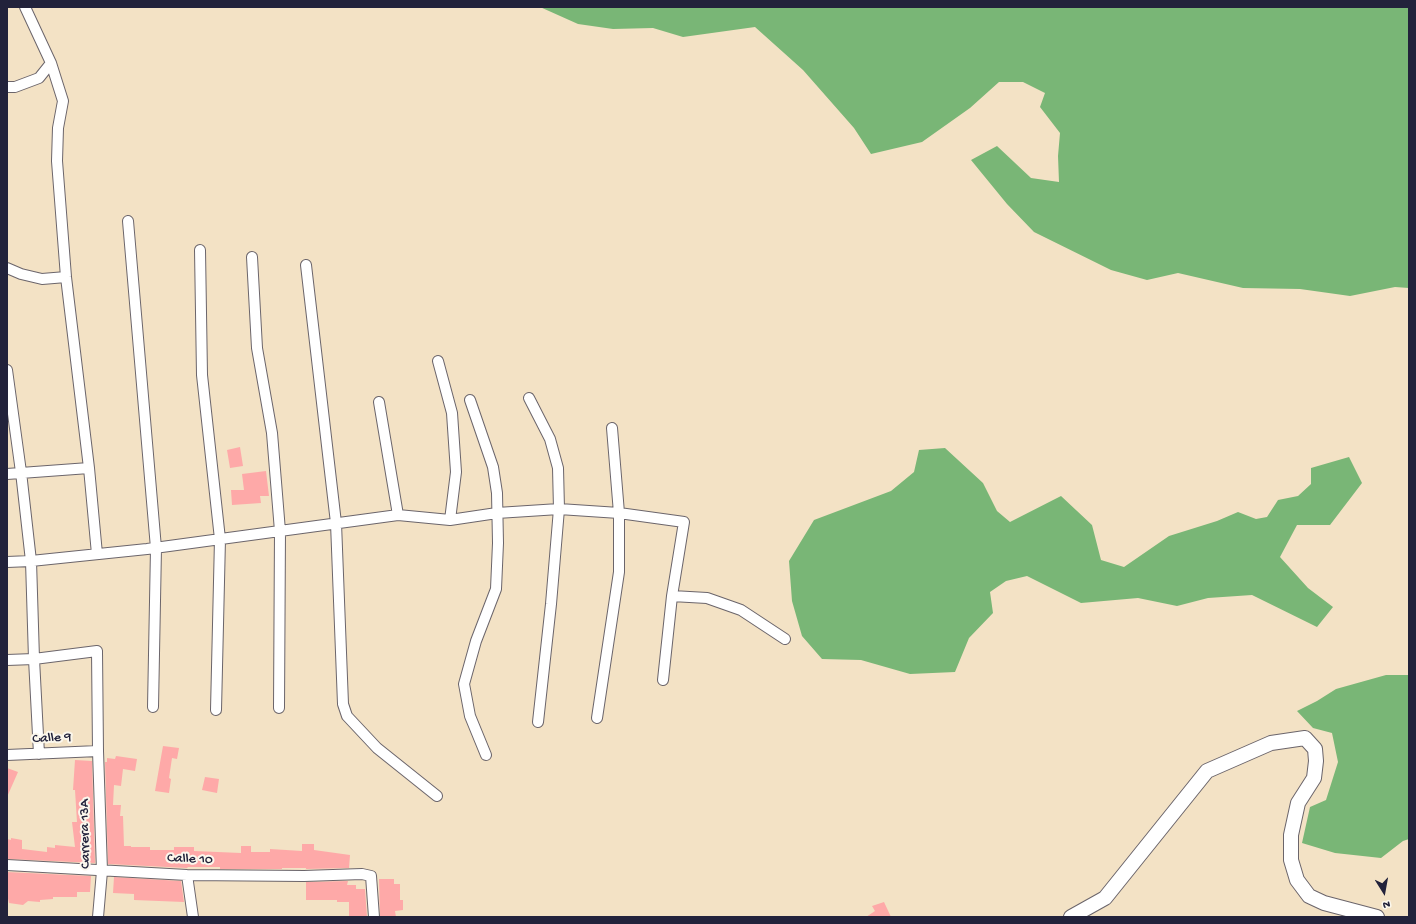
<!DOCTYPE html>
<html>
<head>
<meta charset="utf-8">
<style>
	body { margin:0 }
	#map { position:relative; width:1416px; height:924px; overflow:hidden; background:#f3e2c5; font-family:"Gochi Hand",sans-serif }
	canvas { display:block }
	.frame { position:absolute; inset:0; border:8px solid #22223b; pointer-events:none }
	.north { position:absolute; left:1364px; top:872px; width:40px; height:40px; -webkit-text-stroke:3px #fbf7ec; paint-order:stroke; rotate:169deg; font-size:11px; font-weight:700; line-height:16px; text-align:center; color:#22223b }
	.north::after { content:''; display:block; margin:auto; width:14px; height:18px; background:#22223b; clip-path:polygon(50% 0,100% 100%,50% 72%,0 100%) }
</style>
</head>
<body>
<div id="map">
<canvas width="1416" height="924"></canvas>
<div class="frame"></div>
<div class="north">N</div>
</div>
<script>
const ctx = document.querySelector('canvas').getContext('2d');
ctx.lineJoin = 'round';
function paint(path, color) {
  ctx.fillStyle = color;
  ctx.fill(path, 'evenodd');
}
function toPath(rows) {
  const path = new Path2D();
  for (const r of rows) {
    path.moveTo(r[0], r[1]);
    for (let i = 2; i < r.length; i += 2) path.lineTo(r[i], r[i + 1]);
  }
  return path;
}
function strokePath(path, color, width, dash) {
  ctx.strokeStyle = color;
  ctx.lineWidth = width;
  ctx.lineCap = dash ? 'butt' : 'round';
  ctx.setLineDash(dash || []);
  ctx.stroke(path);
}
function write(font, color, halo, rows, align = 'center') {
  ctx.font = font + ' "Gochi Hand",sans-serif';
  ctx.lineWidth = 4;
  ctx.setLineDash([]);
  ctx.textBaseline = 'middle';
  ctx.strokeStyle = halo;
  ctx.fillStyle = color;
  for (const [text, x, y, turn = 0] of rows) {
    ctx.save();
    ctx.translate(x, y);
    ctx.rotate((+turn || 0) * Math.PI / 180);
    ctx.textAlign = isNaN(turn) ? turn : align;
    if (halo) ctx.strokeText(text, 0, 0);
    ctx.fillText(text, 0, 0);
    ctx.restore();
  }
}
const forest = toPath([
	[540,7,1409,7,1409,288,1395,287,1350,296,1300,289,1243,288,1178,273,1147,280,1111,270,1034,232,1007,204,971,160,997,146,1031,178,1059,182,1058,156,1060,133,1040,107,1045,93,1023,82,999,82,970,108,922,142,871,154,854,128,803,70,755,27,683,37,653,28,613,29,578,24],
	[945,448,983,483,997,511,1010,522,1061,496,1092,525,1101,560,1124,567,1169,536,1217,521,1238,512,1256,519,1267,517,1278,500,1298,496,1311,484,1311,468,1349,457,1362,483,1330,525,1297,525,1280,557,1308,588,1333,607,1317,627,1252,595,1208,598,1177,606,1138,598,1081,603,1027,576,1006,581,990,592,993,613,969,638,955,672,910,674,861,660,822,659,802,636,792,601,789,561,814,520,891,491,914,472,919,450],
	[1386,675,1409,675,1409,839,1403,841,1381,858,1335,853,1302,843,1310,807,1326,800,1338,762,1332,733,1313,728,1297,711,1317,701,1336,689]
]);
const building = toPath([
	[240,447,243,466,230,468,227,450],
	[266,471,269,496,260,496,261,503,232,505,231,490,244,490,242,474],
	[163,746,179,748,177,759,172,758,169,778,171,779,169,793,155,791],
	[116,756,137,759,135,771,123,769,121,786,114,785,113,805,121,805,120,816,123,816,124,846,131,846,131,847,150,847,150,850,174,850,174,847,194,847,194,851,241,853,241,846,251,846,251,852,270,852,270,849,302,851,302,844,314,844,314,850,350,855,349,868,306,869,306,868,282,868,282,869,220,869,220,867,188,867,187,868,108,864,105,762,107,762,107,758,115,759],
	[75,760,92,761,95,863,7,859,7,839,11,840,11,838,22,840,22,849,47,852,47,847,55,848,55,845,75,847,72,822,77,822,75,790,73,790],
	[7,768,18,772,7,797],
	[205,777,219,779,217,793,202,790],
	[7,872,91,876,90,892,77,892,77,897,53,897,53,899,40,900,40,902,28,901,23,905,9,903,7,894],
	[114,877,181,881,184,902,134,900,134,894,113,893],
	[379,879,394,879,394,884,400,884,400,900,403,900,403,910,395,911,396,917,380,917],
	[348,881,347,885,356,885,356,889,365,889,367,917,349,917,349,902,337,902,337,900,306,900,306,882],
	[884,902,891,917,866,917,875,911,872,906]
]);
const street = toPath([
	[25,7,51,63,63,101,58,128,57,161,66,277,89,468,97,554],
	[7,87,15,87,39,78,51,63],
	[128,221,156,548,153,707],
	[200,250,202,375,220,539,216,710],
	[252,257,257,348,272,433,280,531,279,708],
	[306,265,336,523,343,704,347,716,377,748,437,796],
	[7,268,21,274,42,279,66,277],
	[438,361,452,413,456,472,450,520],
	[7,370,21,472,31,561,34,659,39,754],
	[529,398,550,439,558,468,559,509,551,604,538,722],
	[470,400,493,467,497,493,498,543,496,589,476,641,464,684,470,716,486,755],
	[379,402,398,515],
	[7,474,89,468],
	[7,562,31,561,147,549,398,515,450,520,497,513,559,509,619,513,684,522,672,596,663,680],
	[672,596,707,598,741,610,785,639],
	[7,660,34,659,97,651,98,751,102,871,98,917],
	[597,718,619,572,619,513,612,428],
	[7,755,98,751],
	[7,865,187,875,304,876,362,874,371,876,374,917],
	[187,875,193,917]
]);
const secondary = toPath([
	[1071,917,1105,898,1207,771,1271,743,1305,738,1315,749,1316,761,1314,778,1298,803,1291,835,1291,860,1297,880,1309,896,1324,903,1377,917]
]);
const streetNames = [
	["Calle 9",52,739,-3],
	["Carrera 13A",86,834,-91],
	["Calle 10",190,860,2]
];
paint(forest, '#79b676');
paint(building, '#fea9a8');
strokePath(street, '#6b656b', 12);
strokePath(secondary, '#6b656b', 16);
strokePath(street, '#fff', 10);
strokePath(secondary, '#fff', 14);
write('14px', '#22223b', '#fbf7ec', streetNames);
</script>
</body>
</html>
